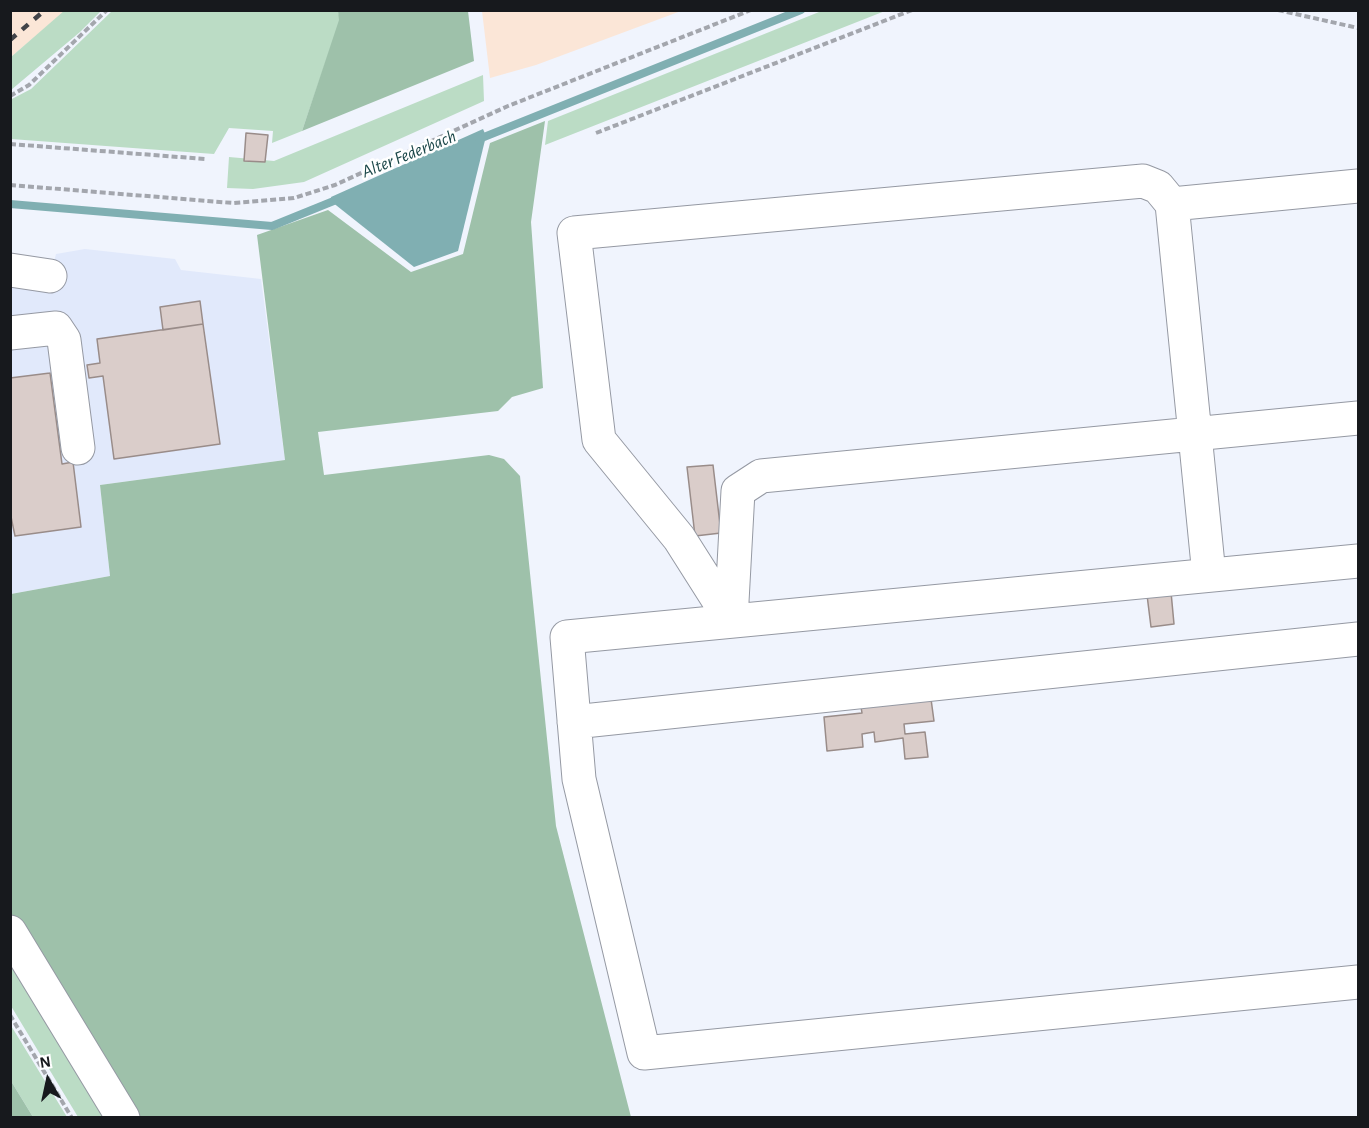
<!DOCTYPE html>
<html>
<head>
<meta charset="utf-8">
<style>
	body { margin:0 }
	#map { position:relative; width:1369px; height:1128px; overflow:hidden; background:#f0f4fd; font-family:"Alegreya Sans",sans-serif }
	canvas { display:block }
	.frame { position:absolute; inset:0; border:12px solid #17191d; pointer-events:none }
	.north { position:absolute; left:18px; top:1050px; width:60px; height:60px; -webkit-text-stroke:4px #fff; paint-order:stroke; rotate:351deg; font-size:16px; font-weight:700; line-height:24px; text-align:center; color:#17191d }
	.north::after { content:''; display:block; margin:auto; width:21px; height:27px; background:#17191d; clip-path:polygon(50% 0,100% 100%,50% 72%,0 100%) }
</style>
</head>
<body>
<div id="map">
<canvas width="1369" height="1128"></canvas>
<div class="frame"></div>
<div class="north">N</div>
</div>
<script>
const ctx = document.querySelector('canvas').getContext('2d');
ctx.lineJoin = 'round';
function paint(path, color) {
  ctx.fillStyle = color;
  ctx.fill(path, 'evenodd');
}
function toPath(rows) {
  const path = new Path2D();
  for (const r of rows) {
    path.moveTo(r[0], r[1]);
    for (let i = 2; i < r.length; i += 2) path.lineTo(r[i], r[i + 1]);
  }
  return path;
}
function strokePath(path, color, width, dash) {
  ctx.strokeStyle = color;
  ctx.lineWidth = width;
  ctx.lineCap = dash ? 'butt' : 'round';
  ctx.setLineDash(dash || []);
  ctx.stroke(path);
}
function write(font, color, halo, rows, align = 'center') {
  ctx.font = font + ' "Alegreya Sans",sans-serif';
  ctx.lineWidth = 5;
  ctx.setLineDash([]);
  ctx.textBaseline = 'middle';
  ctx.strokeStyle = halo;
  ctx.fillStyle = color;
  for (const [text, x, y, turn = 0] of rows) {
    ctx.save();
    ctx.translate(x, y);
    ctx.rotate((+turn || 0) * Math.PI / 180);
    ctx.textAlign = isNaN(turn) ? turn : align;
    if (halo) ctx.strokeText(text, 0, 0);
    ctx.fillText(text, 0, 0);
    ctx.restore();
  }
}
const built = toPath([
	[85,249,175,259,181,270,261,279,285,460,100,485,110,576,11,594,11,281,48,285,56,254]
]);
const industrial = toPath([
	[11,11,65,11,11,57],
	[482,11,482,10,681,11,536,65,490,78]
]);
const green = toPath([
	[65,10,101,11,80,32,11,90,11,57],
	[824,10,885,11,545,145,548,121],
	[112,11,338,11,340,20,302,131,272,143,273,131,229,128,214,154,11,139,10,100,31,89],
	[483,75,484,101,304,182,253,189,227,188,229,157,274,161],
	[10,942,117,1117,78,1117,11,1006],
	[10,1024,67,1117,33,1117,11,1081]
]);
const forest = toPath([
	[338,11,468,11,474,61,302,131,339,20],
	[545,121,531,222,543,388,512,397,498,411,318,432,324,475,489,455,504,459,520,476,556,826,631,1117,129,1117,11,920,11,594,110,576,100,485,285,460,257,235,328,210,411,272,463,254,490,143],
	[10,1081,11,1081,33,1117,11,1117]
]);
const water = toPath([
	[483,129,486,136,458,251,414,267,332,202,331,197]
]);
const stream = toPath([
	[479,139,801,10],
	[10,204,272,226,341,198]
]);
const building = toPath([
	[246,133,268,135,265,162,244,161,246,133],
	[200,301,203,324,163,330,160,307,200,301],
	[203,324,220,444,114,459,103,376,89,378,87,365,100,363,97,339,203,324],
	[50,373,62,464,73,462,81,527,15,536,10,512,10,378,50,373],
	[713,465,721,533,695,536,687,467,713,465],
	[1171,592,1174,624,1151,627,1147,595,1171,592],
	[931,699,934,721,904,724,905,734,925,732,928,757,905,759,903,738,875,742,874,732,862,734,863,747,827,751,824,717,862,713,861,707,931,699]
]);
const path = toPath([
	[1278,10,1358,28],
	[10,96,29,85,107,10],
	[596,133,912,10],
	[10,144,205,159],
	[10,185,233,203,294,198,335,185,508,106,751,10],
	[10,1015,72,1118]
]);
const minor = toPath([
	[1172,204,1358,186],
	[10,270,50,276],
	[10,333,56,328,64,340,78,448],
	[1358,561,567,637,579,779,644,1053,1358,982],
	[731,620,679,538,599,440,574,233,1143,181,1158,187,1172,204,1209,575],
	[731,620,738,491,761,476,1358,418],
	[574,722,1358,639],
	[10,932,123,1118]
]);
const rail = toPath([
	[10,40,45,10]
]);
const waterNames = [
	["Alter Federbach",409,154,-22]
];
paint(built, '#e1e9fb');
paint(industrial, '#fbe6d7');
paint(green, '#bbdcc5');
paint(forest, '#9ec1aa');
paint(water, '#80afb2');
strokePath(stream, '#80afb2', 8);
paint(building, '#dacdca');
strokePath(building, '#998c89', 1.5);
strokePath(minor, '#9599a3', 35);
strokePath(path, '#a3a6ad', 4, [6, 3]);
strokePath(minor, '#fff', 33);
strokePath(rail, '#424449', 4.5, [8, 8]);
write('italic 18px', '#1a4648', '#fff', waterNames);
</script>
</body>
</html>
